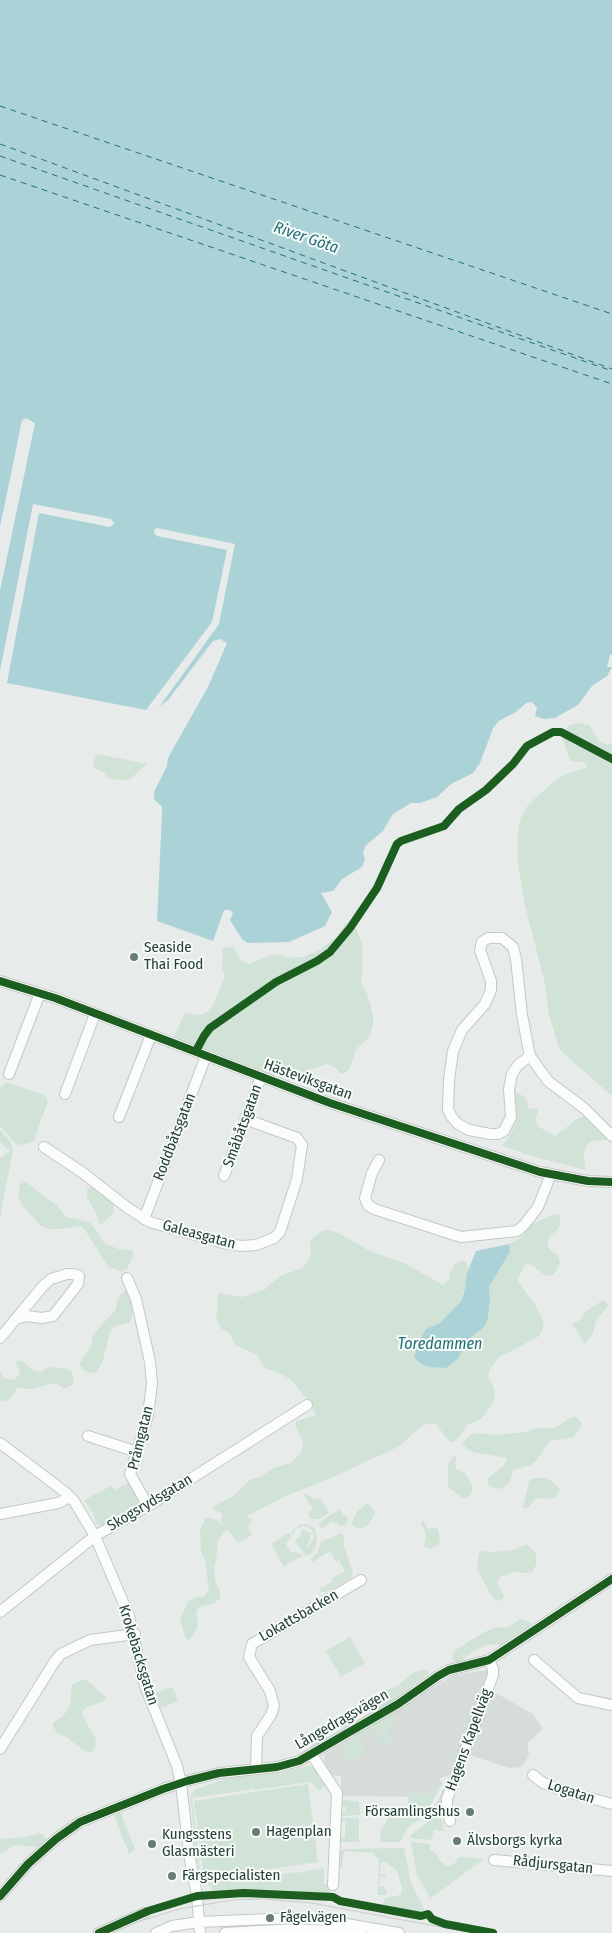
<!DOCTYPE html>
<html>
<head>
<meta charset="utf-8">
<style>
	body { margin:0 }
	canvas { display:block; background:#e7ebe9 }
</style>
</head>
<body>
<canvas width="612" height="1933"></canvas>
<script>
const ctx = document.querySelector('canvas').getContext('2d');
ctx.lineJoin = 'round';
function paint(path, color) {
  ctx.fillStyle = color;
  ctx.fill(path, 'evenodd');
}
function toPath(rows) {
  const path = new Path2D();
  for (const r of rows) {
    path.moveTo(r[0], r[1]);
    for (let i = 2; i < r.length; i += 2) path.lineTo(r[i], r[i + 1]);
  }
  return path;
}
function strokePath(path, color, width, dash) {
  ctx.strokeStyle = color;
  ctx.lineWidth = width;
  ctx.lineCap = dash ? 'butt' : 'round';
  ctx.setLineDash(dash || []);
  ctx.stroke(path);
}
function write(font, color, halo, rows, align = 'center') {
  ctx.font = font + ' "Fira Sans Condensed",sans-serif';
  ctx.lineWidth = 4;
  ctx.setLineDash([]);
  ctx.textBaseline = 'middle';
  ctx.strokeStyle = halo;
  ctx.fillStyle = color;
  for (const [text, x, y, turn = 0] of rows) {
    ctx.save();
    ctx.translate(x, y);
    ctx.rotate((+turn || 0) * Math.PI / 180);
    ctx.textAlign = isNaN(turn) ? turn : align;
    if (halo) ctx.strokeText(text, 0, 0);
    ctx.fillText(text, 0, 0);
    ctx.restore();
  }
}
const built = toPath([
	[489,1670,490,1673,452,1774,440,1778,433,1797,341,1796,341,1776,327,1775,324,1755,454,1675],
	[492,1691,533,1714,543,1729,527,1743,529,1754,525,1763,520,1767,509,1768,467,1754]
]);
const green = toPath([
	[581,723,589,725,599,741,607,745,612,743,612,1096,560,1050,549,1015,545,984,525,905,517,860,518,829,521,817,528,805,555,780,568,773,586,768,586,763,582,762,570,761,562,735,569,725],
	[96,754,147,764,129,780,109,779,103,772,93,768],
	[345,924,355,926,362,943,363,970,361,982,367,993,373,1015,373,1026,369,1038,356,1049,350,1068,345,1073,340,1073,334,1067,327,1064,307,1071,301,1082,276,1072,272,1079,173,1039,185,1013,201,1015,209,1010,214,1003,225,976,222,970,223,948,233,947,242,961,249,964,274,954,281,955,287,958,304,957,319,950,337,937],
	[6,1083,12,1084,45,1095,48,1101,34,1140,30,1143,17,1145,0,1126,0,1088],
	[515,1091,526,1098,528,1108,538,1110,535,1121,539,1127,555,1136,577,1119,587,1115,610,1139,592,1141,587,1145,584,1153,585,1170,529,1155,502,1146,512,1132,517,1118],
	[0,1130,11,1143,13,1151,6,1185,0,1221,0,1158,10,1151,0,1142],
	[21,1180,30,1185,56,1205,66,1217,89,1222,94,1227,104,1243,118,1249,132,1250,133,1256,127,1269,121,1271,108,1267,85,1230,80,1226,60,1229,49,1229,41,1226,22,1205,18,1197],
	[92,1186,110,1198,113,1203,114,1209,112,1214,102,1224,98,1223,98,1217,87,1197,87,1190],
	[555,1214,560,1216,560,1223,558,1229,550,1236,547,1243,550,1250,558,1256,560,1262,557,1270,552,1275,546,1276,532,1265,527,1264,525,1265,517,1280,535,1305,544,1323,542,1330,539,1336,498,1358,490,1369,488,1376,494,1388,495,1398,489,1409,481,1419,467,1425,461,1435,452,1443,448,1440,437,1425,434,1423,424,1425,410,1436,400,1446,322,1482,288,1495,247,1516,253,1520,248,1526,252,1535,238,1543,227,1529,218,1540,216,1560,214,1568,215,1581,220,1591,220,1598,214,1604,202,1606,198,1608,196,1613,198,1624,196,1630,192,1637,189,1640,186,1639,180,1619,188,1602,194,1598,204,1596,209,1589,205,1561,201,1551,200,1529,206,1518,213,1518,225,1526,221,1521,223,1514,213,1509,214,1506,233,1496,250,1480,261,1477,271,1469,290,1463,298,1456,302,1450,303,1441,295,1426,296,1421,312,1417,316,1415,308,1400,290,1379,283,1375,265,1368,256,1354,235,1345,230,1333,222,1329,219,1326,216,1316,218,1305,217,1296,219,1293,242,1297,264,1290,280,1276,303,1268,311,1255,310,1240,322,1231,328,1230,336,1232,370,1251,404,1263,443,1285,450,1278,450,1273,455,1264,461,1261,466,1262,468,1266,467,1278,461,1301,440,1323,426,1329,418,1342,414,1356,446,1368,458,1359,468,1340,485,1326,490,1301,489,1287,510,1252,509,1244,519,1239,532,1224],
	[125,1290,130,1293,133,1304,132,1318,129,1323,115,1326,110,1332,102,1364,96,1372,90,1373,85,1371,79,1364,92,1344,92,1336,116,1309,117,1299],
	[602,1301,605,1301,609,1305,596,1320,593,1333,585,1344,572,1324,580,1320,586,1311],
	[17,1361,22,1361,34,1371,42,1372,47,1367,68,1369,72,1372,74,1384,64,1389,55,1383,31,1389,17,1388,10,1399,6,1401,0,1400,0,1371,3,1377,10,1380,15,1379,19,1375,20,1371,16,1365],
	[571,1417,576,1417,581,1422,582,1426,578,1431,573,1437,565,1439,551,1440,536,1461,531,1465,513,1470,510,1482,501,1489,490,1487,487,1482,488,1478,505,1465,507,1458,473,1452,468,1450,462,1443,470,1435,476,1433,497,1435,526,1432,537,1428,555,1428],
	[455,1456,457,1457,455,1462,456,1469,465,1473,470,1481,473,1490,469,1496,463,1498,448,1487,448,1465,453,1457],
	[533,1478,544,1478,552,1481,560,1490,554,1499,537,1498,528,1507,523,1508,529,1481],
	[130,1481,140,1501,138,1505,103,1525,96,1524,94,1515,85,1501,86,1499,111,1486,115,1490],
	[306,1493,314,1500,320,1498,329,1513,319,1519,311,1519,307,1513,313,1510,304,1495],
	[368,1502,375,1512,374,1516,367,1526,359,1529,351,1524,357,1512],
	[340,1509,343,1514,348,1518,347,1523,341,1527,339,1524,331,1522,322,1528,320,1527,319,1524,323,1520],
	[423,1520,428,1529,433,1527,438,1529,440,1544,430,1549,424,1546,426,1535,421,1523],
	[307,1524,315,1528,317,1541,316,1546,312,1553,306,1556,295,1541,300,1536,302,1529,311,1533,307,1550,314,1537,312,1530,308,1527,303,1526,296,1529,293,1535,291,1532,300,1525],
	[289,1533,292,1537,287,1542,287,1547,291,1552,299,1553,302,1556,289,1563,284,1567,271,1544],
	[342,1533,344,1536,344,1546,353,1573,351,1578,326,1592,321,1592,319,1589,332,1582,331,1579,345,1571,339,1560,336,1562,330,1551,312,1562,310,1560,317,1553,321,1542],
	[526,1544,536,1553,536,1565,532,1572,524,1573,514,1572,500,1577,497,1583,504,1596,502,1600,498,1601,492,1597,477,1569,479,1553,485,1551,493,1552,513,1550],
	[520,1619,530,1622,531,1626,504,1646,489,1644,472,1652,458,1664,454,1661,452,1658,454,1651,481,1634,493,1628,508,1627],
	[350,1637,365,1663,341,1677,326,1651],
	[420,1670,426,1670,429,1673,381,1709,375,1710,371,1707,362,1711,345,1727,333,1727,329,1731,327,1738,319,1746,312,1748,310,1744,312,1739,332,1719,342,1717,352,1709,362,1706,382,1691,396,1687,413,1673],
	[83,1679,89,1682,106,1697,104,1701,85,1708,82,1712,83,1717,96,1739,94,1750,90,1752,85,1751,66,1737,58,1734,54,1728,53,1723,63,1716,70,1706,72,1685],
	[173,1687,178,1701,161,1708,155,1693],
	[394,1712,396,1721,386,1729,392,1740,384,1745,379,1745,376,1742,381,1738,375,1729,359,1739,365,1749,364,1755,358,1758,344,1759,342,1758,343,1744],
	[307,1766,314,1766,327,1784,318,1791,318,1789,310,1782,253,1790,252,1788,249,1790,192,1798,201,1877,196,1856,192,1814,190,1798,194,1790,224,1779,284,1772],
	[438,1780,441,1781,442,1784,426,1814,407,1829,400,1842,380,1842,381,1829,388,1819,390,1808,408,1806,408,1794,432,1794],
	[450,1781,444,1799,441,1815,444,1831,434,1830,431,1840,410,1838,411,1835,434,1817,431,1814,447,1782],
	[308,1784,318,1862,204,1879,194,1801],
	[345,1800,359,1802,360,1815,341,1816,340,1813,345,1813,346,1807,341,1806,341,1801],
	[120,1811,135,1849,129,1854,113,1813],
	[340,1818,357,1818,359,1820,359,1842,339,1842,339,1837,345,1837,345,1821,340,1820],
	[40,1833,44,1835,46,1839,42,1845,36,1847,15,1845,0,1854,0,1839,26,1837],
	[411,1842,430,1844,430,1850,434,1851,440,1861,445,1865,449,1866,455,1863,459,1857,484,1859,431,1898,417,1876],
	[404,1848,411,1883,424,1909,423,1913,420,1914,383,1905,385,1898,397,1896,401,1894,402,1887,397,1871,386,1862,381,1862,380,1874,385,1874,385,1877,380,1877,379,1886,384,1887,387,1893,386,1895,378,1895,379,1859,381,1859,375,1857,375,1853,344,1851,342,1866,339,1866,339,1853,344,1849],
	[324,1868,324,1884,331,1884,330,1894,258,1891,219,1894,214,1891,207,1883,259,1876,264,1878,264,1876,299,1872,303,1873,305,1871]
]);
const water = toPath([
	[0,0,612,0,612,654,610,655,607,667,612,667,607,676,592,686,578,705,555,718,544,719,535,716,537,708,532,702,526,703,516,712,499,721,493,728,480,763,473,773,451,784,437,797,420,803,411,803,393,814,383,831,366,845,363,852,365,860,362,867,342,879,333,891,321,893,332,912,325,926,289,942,247,943,242,939,233,925,230,920,233,913,230,910,224,910,213,941,157,921,162,814,162,807,154,799,154,792,167,766,168,758,208,687,227,643,220,639,213,641,168,700,160,706,146,710,7,683,0,686],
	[509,1244,510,1252,489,1287,490,1301,488,1317,485,1326,468,1340,458,1359,446,1368,428,1367,420,1363,414,1357,418,1342,426,1329,440,1323,461,1301,464,1293,467,1273,476,1251]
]);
const pier = toPath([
	[26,418,35,423,0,591,0,527,22,420],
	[33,504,111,519,114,523,113,525,110,527,39,513,7,683,0,686,0,671],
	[157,528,235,544,219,624,160,706,146,710,212,622,227,550,157,536,154,533,154,530]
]);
const ferry = toPath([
	[0,106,612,314],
	[0,144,612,369],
	[0,156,612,371],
	[0,175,612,384]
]);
const minor = toPath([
	[0,981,55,998,330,1103,540,1172,588,1181,612,1182],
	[530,1056,518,1065,512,1074,509,1089,511,1117,504,1131,498,1134,490,1134,469,1130,458,1124,451,1116,448,1109,449,1080,453,1051,462,1030,485,1004,491,990,491,981,480,950,482,942,488,938,502,938,513,947,516,959,522,1015,530,1056,548,1081,585,1109,612,1136],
	[9,1074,40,993],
	[65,1094,95,1014],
	[119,1117,151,1035],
	[44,1147,83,1173,128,1208,150,1222,223,1243,241,1246,256,1245,274,1238,280,1232,297,1179,302,1145,297,1138,245,1119],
	[379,1160,372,1173,365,1198,368,1205,374,1209,461,1237,517,1231,525,1224,538,1207,551,1174],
	[224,1176,261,1077],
	[144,1219,206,1056],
	[127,1278,136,1299,143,1330,150,1362,152,1384,148,1415,130,1474,148,1506],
	[0,1338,43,1286,51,1279,67,1274,74,1274,79,1276,78,1284,53,1316,42,1318,27,1316,16,1319],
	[88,1436,137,1452],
	[0,1443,65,1492,74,1501,95,1536,129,1616,145,1686,177,1766,181,1783,189,1854,197,1896,200,1933],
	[0,1514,58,1503,70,1497],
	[0,1612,95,1536,148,1506,307,1405],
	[534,1660,578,1698,612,1705],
	[0,1749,55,1661,61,1654,90,1640,135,1634],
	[312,1755,337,1793,333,1885],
	[256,1769,257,1736,271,1715,274,1706,270,1691,249,1657,252,1644,361,1580],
	[533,1775,543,1783,567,1792,612,1804],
	[450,1821,447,1808,447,1799,493,1675,493,1669,489,1660],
	[494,1860,612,1871],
	[0,1896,28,1864,56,1839,80,1822,163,1789,187,1781,219,1773,277,1767,299,1761,398,1704,438,1676,449,1670,489,1660,612,1579],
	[99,1933,144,1913],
	[156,1933,172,1926,199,1922,295,1918,323,1920,399,1933],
	[225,1933,296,1929,361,1933]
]);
const tram = toPath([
	[112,1933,137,1922,179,1909,233,1900,263,1899,312,1903,473,1933]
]);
const cycleway = toPath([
	[0,981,55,998,330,1103,540,1172,588,1181,612,1182],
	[197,1049,204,1036,210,1028,276,982,317,961,330,952,350,928,377,888,397,844,401,841,444,826,459,809,486,790,513,764,527,746,553,732,561,732,612,759],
	[0,1896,28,1864,56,1839,80,1822,163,1789,187,1781,219,1773,277,1767,299,1761,398,1704,438,1676,449,1670,489,1660,612,1579],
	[99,1933,148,1911,197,1896,244,1893,333,1897,340,1901,421,1916,428,1914,432,1919,445,1924,493,1933]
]);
const markers = [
	[134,957,5,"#697b75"],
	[470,1812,5,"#697b75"],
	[256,1832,5,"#697b75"],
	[457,1841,5,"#697b75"],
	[152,1844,5,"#697b75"],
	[172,1876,5,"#697b75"],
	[270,1918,5,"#697b75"]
];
const poiNames = [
	["Seaside",144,948],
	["Thai Food",144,965],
	["Församlingshus",460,1812,"right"],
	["Hagenplan",266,1832],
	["Kungsstens",162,1835],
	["Glasmästeri",162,1852],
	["Älvsborgs kyrka",467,1841],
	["Färgspecialisten",182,1876],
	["Fågelvägen",280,1918]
];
const streetNames = [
	["Hästeviksgatan",308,1080,20],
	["Småbåtsgatan",243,1126,-70],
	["Roddbåtsgatan",175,1137,-69],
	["Galeasgatan",199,1235,15],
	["Pråmgatan",141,1438,-76],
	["Skogsrydsgatan",150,1503,-31],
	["Lokattsbacken",299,1616,-30],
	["Krokebacksgatan",138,1655,73],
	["Långedragsvägen",342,1720,-30],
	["Hagens Kapellväg",469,1740,-70],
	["Logatan",571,1792,18],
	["Rådjursgatan",553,1865,6]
];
const waterNames = [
	["River Göta",306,238,19],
	["Toredammen",440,1345]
];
paint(built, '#d5dcd9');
paint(green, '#d1e3d6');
paint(water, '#abd3d7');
paint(pier, '#e7ebe9');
strokePath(ferry, '#226f78', 1, [6, 5]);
strokePath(minor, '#c4c8c6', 12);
strokePath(minor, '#fbfcfc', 10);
strokePath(tram, '#c8ccca', 1);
strokePath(cycleway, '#1b5e20', 8);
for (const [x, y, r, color] of markers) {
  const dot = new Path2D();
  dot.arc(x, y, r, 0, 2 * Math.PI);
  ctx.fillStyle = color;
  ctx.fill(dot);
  strokePath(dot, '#f6faf8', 2);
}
write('15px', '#253f36', '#f6faf8', poiNames, 'left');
write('15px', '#253f36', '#f6faf8', streetNames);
write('italic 16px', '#226f78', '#f6faf8', waterNames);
</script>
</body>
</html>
